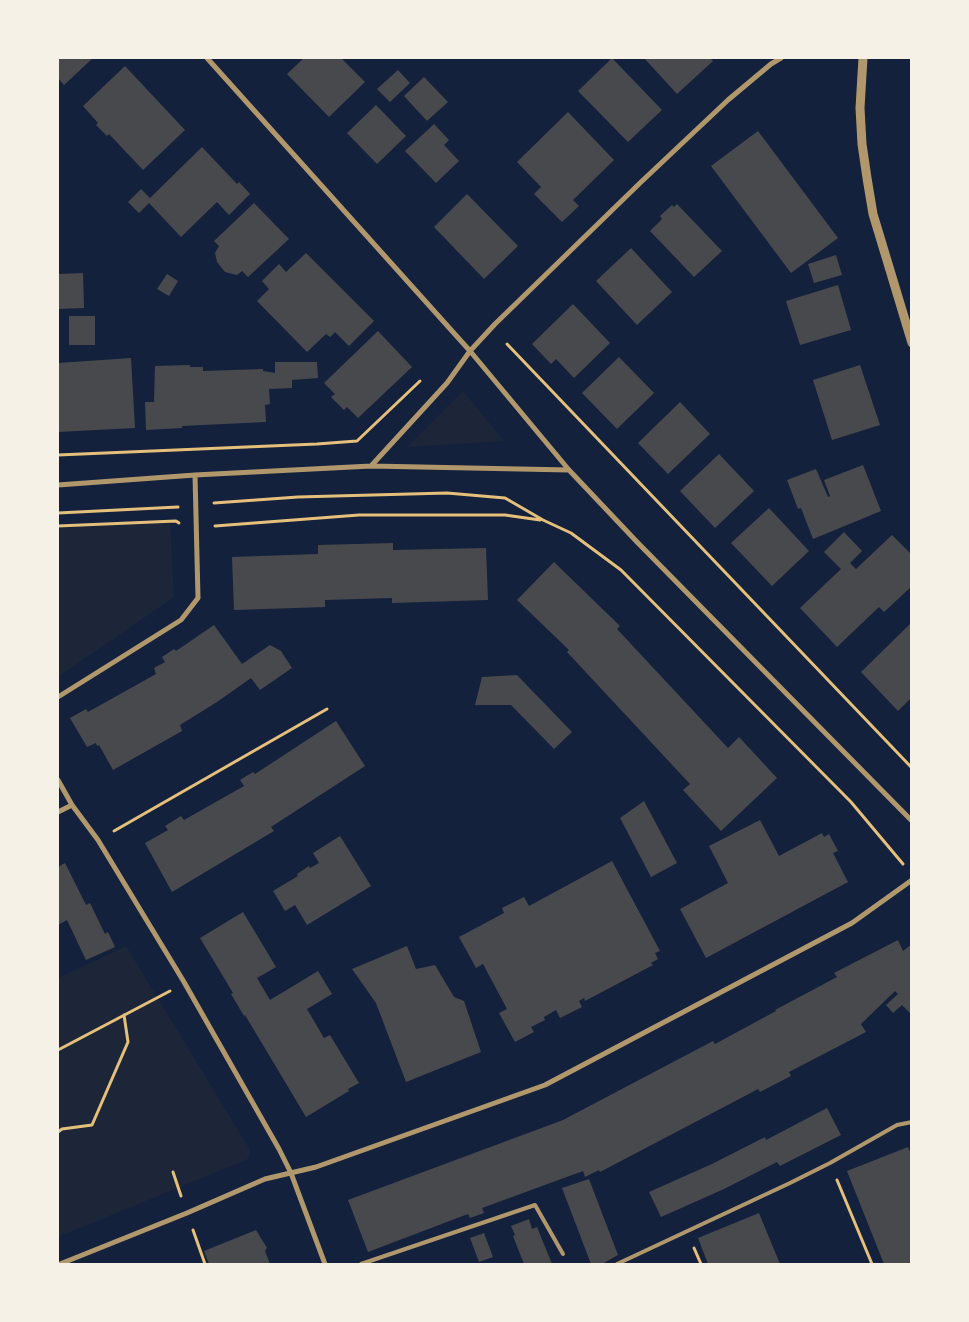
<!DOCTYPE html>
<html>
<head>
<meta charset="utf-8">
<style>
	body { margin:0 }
	#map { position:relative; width:969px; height:1322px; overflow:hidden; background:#14213d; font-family:Manrope,sans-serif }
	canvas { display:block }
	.frame { position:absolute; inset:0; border:59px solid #f6f1e7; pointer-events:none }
</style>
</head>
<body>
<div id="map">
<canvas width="969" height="1322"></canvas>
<div class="frame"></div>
</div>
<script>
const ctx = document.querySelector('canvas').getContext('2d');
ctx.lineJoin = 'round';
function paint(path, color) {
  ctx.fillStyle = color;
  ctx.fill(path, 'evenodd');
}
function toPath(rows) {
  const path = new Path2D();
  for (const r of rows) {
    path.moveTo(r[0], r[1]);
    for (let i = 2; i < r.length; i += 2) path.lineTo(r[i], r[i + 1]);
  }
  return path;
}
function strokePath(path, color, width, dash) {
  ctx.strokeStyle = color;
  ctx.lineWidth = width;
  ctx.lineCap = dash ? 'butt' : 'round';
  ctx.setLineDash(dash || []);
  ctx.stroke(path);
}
const green = toPath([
	[463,391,504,441,407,447],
	[170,522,174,597,58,677,58,528],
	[126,946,250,1150,248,1159,58,1237,58,978]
]);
const building = toPath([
	[58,58,93,58,64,85,58,78],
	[304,58,341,58,365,82,329,117,287,74],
	[612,58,662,110,628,142,578,91],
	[644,58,710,58,713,61,677,94],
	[125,66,185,130,143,170,109,134,107,136,96,125,98,123,83,106],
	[398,70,410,83,390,102,377,89],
	[424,77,448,102,427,121,404,96],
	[376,105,406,136,377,164,347,133],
	[568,112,614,160,573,200,579,206,562,222,534,194,541,187,517,162],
	[434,124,449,140,444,145,459,161,436,183,405,151],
	[758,131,838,238,791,273,711,166],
	[202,147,237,184,239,182,250,194,229,215,217,202,181,237,149,203,139,213,128,202,141,189,150,198],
	[467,194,518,246,484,279,434,227],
	[254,203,289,239,248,277,242,271,237,275,225,272,217,262,215,253,219,246,214,241],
	[677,204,722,251,694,277,650,231,662,219,660,216,672,205,674,207],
	[631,248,672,292,637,325,596,281],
	[306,253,374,321,349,346,335,332,330,337,326,334,307,352,257,301,269,289,262,281,279,264,286,272],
	[836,255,842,275,814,283,808,264],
	[83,273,84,308,58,309,58,274],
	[167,274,178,281,169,296,157,289],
	[838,285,851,330,800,345,786,301],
	[573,304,610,343,574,378,556,359,551,364,532,344],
	[69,316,95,316,95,345,69,345],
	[378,331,412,367,358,418,347,407,344,410,331,397,335,394,324,383],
	[619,357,654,393,617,429,582,393],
	[131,358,135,428,58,432,58,363],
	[275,362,317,362,318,378,292,380,292,388,269,389,270,404,265,405,266,422,182,426,182,428,146,430,145,402,154,402,155,366,190,365,190,367,203,367,203,371,263,369,263,371,275,373],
	[860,365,880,425,832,440,813,380],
	[680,402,710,434,668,474,638,443],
	[719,454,754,491,715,528,680,491],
	[863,465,881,511,813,539,801,508,798,509,787,480,816,469,828,497,830,496,824,480],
	[769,508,809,551,772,586,731,543],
	[844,532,862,551,850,563,856,569,892,535,912,555,912,586,884,612,879,607,837,647,800,608,841,569,824,552],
	[393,543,393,550,486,548,488,600,392,603,392,598,325,600,325,607,234,610,232,557,318,554,318,545],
	[554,562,620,626,617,629,728,748,739,737,777,778,721,831,683,790,690,784,567,652,569,650,517,600],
	[910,624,912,697,898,711,861,672],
	[214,625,242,664,270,645,281,651,292,668,260,690,251,678,217,702,180,725,182,731,113,770,99,745,97,746,96,743,87,747,70,718,86,709,88,712,156,674,154,668,165,662,162,657,174,649,176,651],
	[517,675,572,732,554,749,511,705,475,705,482,677],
	[336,721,365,766,271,827,274,831,172,892,145,843,168,830,165,826,181,816,184,820,244,786,240,780,253,772,255,774],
	[644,801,677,863,651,877,620,818],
	[760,820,779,856,822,833,824,837,829,834,838,851,833,853,848,882,706,958,680,909,728,883,709,846],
	[340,836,371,886,307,925,295,905,285,911,273,891,298,876,297,874,309,866,310,868,319,863,313,853],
	[612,861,660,951,655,953,658,959,651,963,653,965,585,1001,584,998,579,1001,582,1007,560,1018,556,1010,544,1017,545,1020,531,1027,534,1032,515,1042,499,1013,507,1009,483,964,476,968,459,937,504,913,502,908,524,897,529,906],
	[65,863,86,905,90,903,105,934,108,932,115,947,86,960,67,920,58,925,58,867],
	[243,912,276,967,257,978,270,1000,318,971,332,994,307,1009,324,1038,330,1035,359,1083,348,1089,349,1091,306,1117,245,1015,244,1016,237,1004,231,994,233,993,200,938],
	[898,940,903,951,912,944,912,1015,902,1005,893,1013,886,1005,898,994,895,991,861,1024,866,1032,789,1072,791,1076,760,1092,758,1089,743,1097,600,1172,599,1170,585,1177,583,1171,482,1208,484,1213,470,1218,468,1214,368,1252,348,1200,563,1120,713,1041,715,1044,776,1011,775,1010,837,977,834,973],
	[407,946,416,969,435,965,454,997,464,1001,481,1052,406,1082,376,1003,352,969],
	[827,1108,841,1135,780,1166,777,1162,724,1189,661,1217,649,1192,712,1164,765,1137,766,1140],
	[908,1147,912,1156,912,1264,884,1264,847,1171],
	[589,1179,618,1255,602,1264,591,1264,562,1188],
	[759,1213,780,1264,708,1264,698,1238],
	[529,1219,532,1229,537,1227,552,1264,524,1264,513,1236,515,1235,511,1226],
	[256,1230,267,1248,265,1251,270,1264,209,1264,204,1251],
	[484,1233,493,1257,479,1262,470,1238]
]);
const path = toPath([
	[507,344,912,768],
	[58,455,317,444,357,441,420,381],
	[214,503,298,497,447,493,505,498,543,520,571,533,621,570,851,802,903,864],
	[58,513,178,507],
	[58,526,176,521,179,523],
	[215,526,359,515,505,515,540,520],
	[114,831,327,709],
	[58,1050,170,991],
	[58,1132,62,1129,92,1125,128,1042,124,1015],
	[173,1172,181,1196],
	[837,1180,872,1264],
	[193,1230,205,1264],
	[694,1248,701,1264]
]);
const service = toPath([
	[361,1264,535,1205,563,1254],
	[617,1264,790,1183,830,1163,897,1125,912,1122]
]);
const minor = toPath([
	[207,58,470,351,569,470,638,543,912,821],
	[371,466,447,383,470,351,495,324,640,183,728,100,771,64,781,58],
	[58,485,195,475,371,466,569,470],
	[58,697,181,620,198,598,195,475],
	[58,780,72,805,98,840,184,982,279,1149,291,1173,325,1264],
	[58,812,72,805],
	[60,1264,187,1213,265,1179,316,1167,545,1085,852,923,912,880]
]);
const tertiary = toPath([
	[863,58,860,108,862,144,867,178,873,214,912,343]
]);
paint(green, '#1d2539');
paint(building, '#48494c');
strokePath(path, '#e5c07b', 3);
strokePath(service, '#b1986c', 4);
strokePath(minor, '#b1986c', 5);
strokePath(tertiary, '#b1986c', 9);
</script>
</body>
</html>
